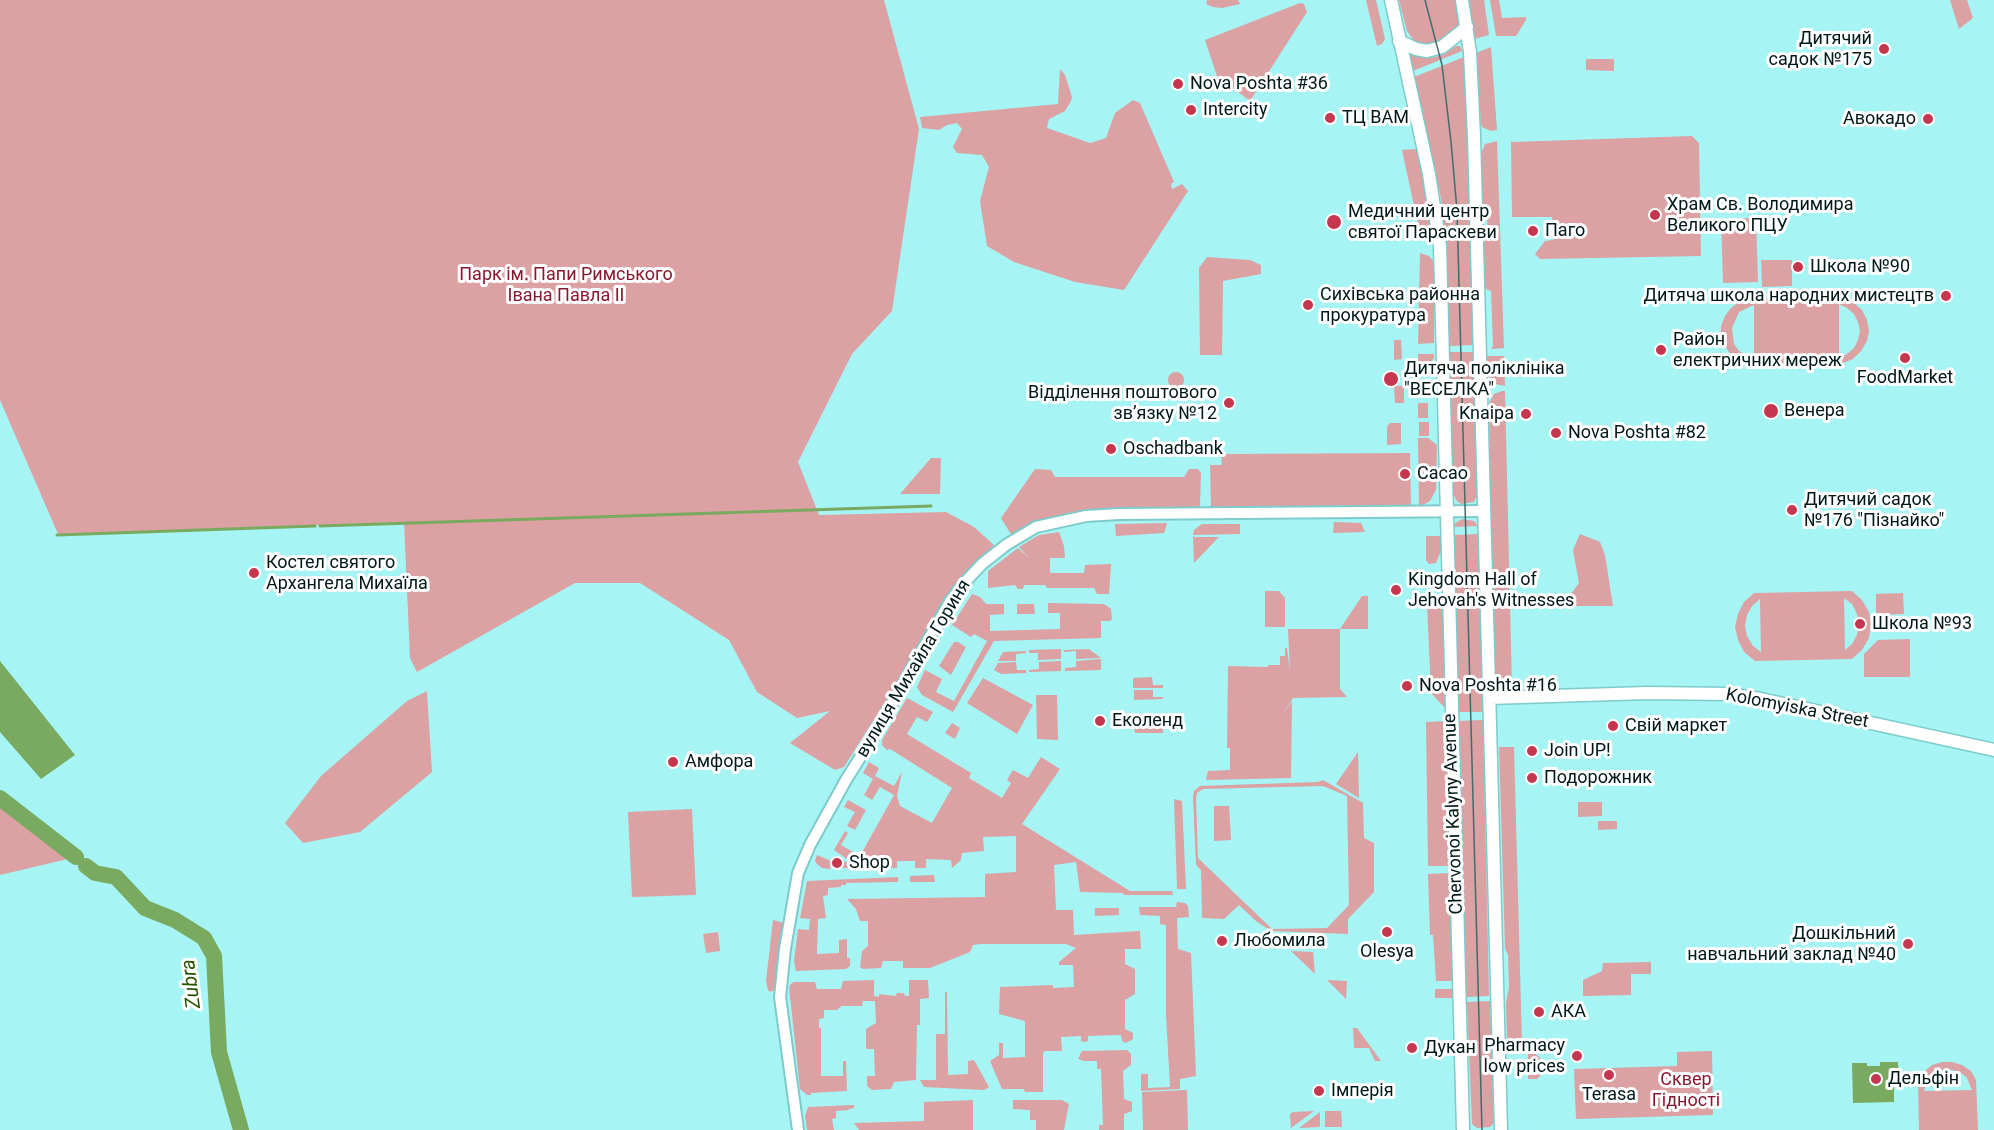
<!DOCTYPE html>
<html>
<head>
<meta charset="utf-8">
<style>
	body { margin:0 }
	canvas { display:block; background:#a6f4f4 }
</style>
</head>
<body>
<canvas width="1994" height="1130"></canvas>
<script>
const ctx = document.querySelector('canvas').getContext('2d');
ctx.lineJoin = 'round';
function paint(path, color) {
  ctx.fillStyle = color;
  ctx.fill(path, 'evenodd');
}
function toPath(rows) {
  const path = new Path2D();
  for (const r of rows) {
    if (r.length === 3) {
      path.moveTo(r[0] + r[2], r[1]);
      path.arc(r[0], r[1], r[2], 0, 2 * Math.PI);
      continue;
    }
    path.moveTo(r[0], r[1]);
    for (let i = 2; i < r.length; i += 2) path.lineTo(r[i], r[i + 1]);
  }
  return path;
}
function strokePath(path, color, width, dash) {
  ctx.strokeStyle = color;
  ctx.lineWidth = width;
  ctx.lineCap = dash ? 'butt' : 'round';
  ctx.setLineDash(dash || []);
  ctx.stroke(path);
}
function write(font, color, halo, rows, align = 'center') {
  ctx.font = font + ' Roboto,sans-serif';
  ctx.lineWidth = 6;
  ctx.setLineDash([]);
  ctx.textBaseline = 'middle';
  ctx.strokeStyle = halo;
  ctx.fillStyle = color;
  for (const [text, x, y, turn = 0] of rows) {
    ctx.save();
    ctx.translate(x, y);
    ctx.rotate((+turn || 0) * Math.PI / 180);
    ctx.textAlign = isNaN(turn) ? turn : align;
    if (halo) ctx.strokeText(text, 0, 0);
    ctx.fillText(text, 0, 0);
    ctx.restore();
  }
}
const green = toPath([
	[0,0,884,0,919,129,892,311,852,354,798,462,819,515,946,512,974,527,994,545,961,582,844,767,835,770,790,743,830,711,797,718,757,692,729,640,640,583,575,583,417,672,410,658,404,522,58,534,0,400],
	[1207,0,1238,0,1240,4,1222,8,1213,7,1206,4],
	[1366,0,1376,0,1385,39,1382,44,1377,46],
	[1399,0,1457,0,1463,23,1445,42,1428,45,1422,44,1414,41,1407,31],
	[1468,0,1484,0,1489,35,1474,39],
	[1490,0,1499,0,1502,18,1526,17,1526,20,1516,36,1496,36],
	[1950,0,1967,0,1973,18,1959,29],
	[1300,3,1304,4,1307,12,1250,101,1217,76,1205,40],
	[1456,46,1460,46,1462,51,1413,71,1409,56,1411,54,1423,58,1431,58,1445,54],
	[1491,47,1497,130,1491,131,1482,127,1481,124,1476,53],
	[1464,57,1471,210,1474,345,1450,346,1446,259,1441,198,1414,77],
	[1586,59,1614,59,1614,71,1586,70],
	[1060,69,1065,75,1072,97,1071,101,1065,111,1049,119,1047,128,1090,143,1106,138,1115,113,1133,100,1140,103,1174,182,1171,184,1172,189,1182,184,1188,191,1124,290,1075,282,1014,262,987,246,980,201,989,167,982,155,957,153,953,147,962,129,957,123,947,125,939,130,922,128,920,117,1058,104],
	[1692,136,1699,143,1701,256,1540,259,1535,254,1545,241,1553,240,1552,217,1512,217,1511,142],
	[1497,141,1504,348,1491,349,1493,346,1491,291,1486,289,1484,286,1482,237,1488,232,1487,217,1482,211,1481,154,1485,144],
	[1417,149,1431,223,1429,232,1421,238,1402,150],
	[1756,218,1758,282,1723,283,1721,219],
	[1420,253,1429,256,1434,262,1434,343,1418,344],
	[1207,257,1250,260,1261,265,1261,274,1223,281,1222,355,1200,355,1199,268],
	[1761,260,1792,260,1792,286,1762,287],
	[1843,298,1853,302,1862,310,1867,320,1869,331,1867,341,1861,351,1853,359,1843,363,1749,364,1739,361,1731,355,1725,346,1721,337,1721,326,1725,316,1731,308,1739,302,1749,299],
	[1839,304,1847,308,1854,314,1858,322,1860,331,1858,340,1854,348,1847,354,1839,358],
	[1754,305,1754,359,1739,351,1734,344,1732,328,1739,312],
	[1394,340,1401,340,1402,359,1394,360],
	[1450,352,1474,352,1478,493,1474,502,1461,504,1457,501,1453,494],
	[1418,354,1434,354,1434,358,1427,367,1418,367],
	[1487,356,1504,356,1505,386,1496,384,1490,380,1487,373],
	[1176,380,8],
	[1394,386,1404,386,1404,403,1395,403],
	[1502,391,1505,391,1512,689,1510,691,1500,685,1494,678,1489,403,1494,394],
	[1418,403,1428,403,1428,418,1418,418],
	[1419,422,1429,422,1429,436,1419,436],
	[1390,423,1401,423,1401,444,1387,445,1387,427],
	[1418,438,1428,438,1437,445,1436,490,1430,501,1419,507],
	[1410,453,1411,506,1211,507,1210,465,1222,465,1221,454],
	[931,458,941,458,940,494,900,494],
	[1035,469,1051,470,1055,477,1184,477,1189,469,1198,469,1201,473,1200,505,1199,508,1118,510,1012,536,1001,518],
	[1462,519,1474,521,1478,526,1453,527,1454,524],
	[1334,522,1361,523,1365,532,1333,533],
	[1167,523,1164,533,1116,536,1115,524],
	[1202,524,1240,524,1240,534,1193,535,1194,530],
	[1059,532,1064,546,1065,558,1050,558,1050,573,1084,573,1085,565,1111,564,1109,594,1097,594,1094,588,1047,588,1045,585,1024,585,1023,589,1018,589,1015,585,988,588,988,571,1018,548,1030,559,1019,547,1039,535],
	[1478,534,1483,712,1457,712,1453,535],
	[1580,534,1600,542,1605,555,1613,606,1571,606,1568,598,1579,583,1573,550],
	[1426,536,1441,536,1441,551,1436,563,1429,564,1426,560],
	[1193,537,1219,537,1194,563],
	[1265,591,1279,591,1285,598,1285,627,1265,627],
	[1852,591,1862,600,1869,612,1871,625,1869,638,1862,650,1852,659,1755,661,1744,652,1738,640,1735,627,1738,614,1744,602,1754,593],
	[1844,598,1852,604,1857,614,1859,624,1857,635,1852,644,1845,650],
	[1760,599,1760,600,1761,652,1753,646,1747,636,1745,626,1747,615,1752,606],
	[1903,593,1904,614,1876,615,1876,594],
	[972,594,980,597,986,604,1004,604,1004,614,990,615,990,631,1060,629,1060,613,1048,613,1048,603,1104,604,1111,609,1112,619,1110,621,1101,621,1101,638,994,641,953,712,922,695,917,687,925,670,942,679,936,692,954,701,987,641,974,634,971,637,952,625],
	[1362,596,1368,596,1368,629,1340,629,1340,689,1347,697,1293,698,1282,715,1292,701,1291,778,1206,780,1208,771,1230,770,1230,748,1227,748,1228,666,1268,667,1268,665,1280,665,1280,656,1285,656,1285,648,1287,648,1290,671,1288,629,1340,629],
	[1439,599,1443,611,1445,708,1431,693,1427,604,1430,600],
	[1017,604,1034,604,1035,614,1017,614],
	[1910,639,1910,677,1864,677,1864,654,1878,640],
	[954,642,958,642,966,647,951,675,939,666],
	[1061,649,1061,659,1038,660,1038,653,1029,653,1029,650],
	[1089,649,1101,658,1076,659,1076,651,1064,652,1064,650],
	[1026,651,1026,653,1016,654,1016,661,998,661,1003,652],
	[1101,659,1101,670,1065,671,1065,668,1076,667,1076,661],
	[1061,661,1061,671,1029,672,1029,670,1039,669,1039,662],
	[1016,662,1017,670,1026,670,1026,673,1001,674,994,670,998,663],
	[1152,677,1153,685,1163,685,1163,688,1133,688,1133,678],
	[983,678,1033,705,1017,734,967,703],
	[1134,690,1153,690,1153,697,1163,697,1163,699,1134,700],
	[427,691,432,772,360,832,303,843,285,823,321,776,407,701],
	[1036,695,1057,695,1058,740,1037,739],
	[907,698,933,712,927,722,917,717,907,734,971,773,969,778,1002,798,1011,783,1007,780,1013,770,1028,778,1041,757,1060,769,1022,824,1130,891,1172,891,1173,895,1124,895,1123,893,1080,892,1076,862,1054,865,1056,910,1073,910,1074,935,1140,931,1141,949,1125,949,1125,964,1135,969,1135,994,1125,1000,1125,1029,1133,1033,1133,1039,1126,1043,1122,1041,1121,1035,1088,1036,1088,1041,1084,1042,1081,1041,1081,1036,1061,1037,1062,1051,1045,1051,1043,1053,1043,1092,1025,1092,1024,1089,1002,1089,990,1061,999,1055,999,1043,1003,1043,1003,1058,1025,1057,1025,1021,999,1014,1000,987,1053,985,1053,988,1074,987,1073,965,1059,965,1059,962,1076,948,1066,944,981,944,973,945,970,952,930,968,903,968,903,961,883,961,881,968,863,969,860,967,862,951,868,946,868,921,860,921,856,909,847,899,985,897,985,874,1016,872,1016,836,983,837,984,851,962,853,961,860,952,868,951,860,926,859,926,868,915,868,915,861,897,861,897,868,838,868,842,861,854,864,834,850,845,831,848,833,841,845,860,856,894,795,880,787,872,800,864,795,873,779,863,773,869,762,879,768,875,776,894,786,902,772,897,796,900,806,932,823,952,788,890,749,887,750,882,745,882,740],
	[1134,720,1163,720,1163,733,1135,733],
	[1483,720,1489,996,1466,997,1457,721],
	[1448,721,1453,866,1428,866,1426,722],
	[952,723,960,728,955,739,945,733],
	[1499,747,1514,747,1522,1044,1511,1044,1507,1041,1506,1003,1509,987,1508,955,1505,948],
	[1358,752,1359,798,1336,784],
	[1323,780,1363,803,1364,838,1374,843,1374,892,1348,919,1348,934,1271,931,1256,921,1239,905,1224,919,1202,918,1201,870,1196,865,1193,797,1194,791,1200,786,1318,782],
	[1323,786,1347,796,1349,905,1327,928,1272,929,1198,858,1196,798,1197,793,1203,789],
	[0,798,76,857,0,875],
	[1174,799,1182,801,1186,889,1177,889],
	[848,800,866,810,855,830,847,826,855,812,844,807],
	[1578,802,1602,802,1602,816,1578,817],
	[1214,806,1229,806,1231,840,1214,841],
	[692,809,696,895,632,897,628,812],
	[1598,821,1617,821,1617,829,1598,830],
	[817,855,831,861,830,869,822,868,817,864,815,861],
	[1453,873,1455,981,1436,981,1433,935,1430,935,1428,874],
	[934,875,935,882,910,882,910,876],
	[898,877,898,882,846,883,846,885,841,885,841,887,828,888,828,895,823,896,826,918,818,919,817,954,839,953,839,940,847,939,847,958,850,958,850,966,846,969,796,971,794,961,798,929,809,930,810,919,800,918,807,881],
	[1177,902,1185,903,1188,906,1189,917,1177,918,1178,949,1191,953,1196,1076,1180,1079,1180,1089,1141,1091,1141,1074,1148,1074,1148,1088,1170,1087,1166,1015,1166,925,1160,924,1160,916,1140,915,1139,907,1176,907],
	[1095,908,1119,908,1119,915,1095,916],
	[773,920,784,923,777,989,770,992,768,990,766,981],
	[718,932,720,951,706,953,703,934],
	[1291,951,1313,952,1315,974],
	[1651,962,1651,974,1631,974,1631,995,1583,996,1583,980,1602,971,1603,963],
	[874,980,874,996,879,997,879,994,896,996,897,993,904,993,905,996,909,996,909,980,928,980,929,998,920,999,920,1025,917,1025,916,1080,894,1082,891,1089,872,1090,867,1086,867,1076,875,1076,874,1049,866,1049,866,1029,876,1023,875,1001,863,1001,862,1006,842,1006,837,1010,824,1010,824,1018,819,1019,819,1028,821,1028,821,1076,843,1076,843,1061,846,1061,847,1091,811,1093,811,1095,807,1095,800,1089,789,987,791,984,794,982,815,982,817,989,841,989,843,981],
	[1327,980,1347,981,1346,999],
	[1435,989,1453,989,1454,998,1435,998],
	[945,992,947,992,948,1075,968,1074,968,1061,974,1060,989,1087,984,1090,924,1087,920,1080,936,1080,936,1034,945,1034],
	[1490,1001,1494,1123,1490,1127,1477,1128,1472,1124,1467,1002],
	[1353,1028,1357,1028,1381,1061,1375,1061,1369,1048,1354,1048],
	[1127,1050,1131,1054,1131,1065,1123,1071,1124,1099,1132,1102,1132,1111,1124,1114,1124,1130,1099,1130,1099,1125,1103,1125,1101,1069,1097,1069,1097,1061,1084,1061,1078,1059,1082,1051],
	[1712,1051,1713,1115,1576,1119,1574,1069,1677,1066,1677,1052],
	[1528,1053,1535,1053,1541,1059,1541,1075,1537,1079,1528,1079],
	[1942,1062,1952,1062,1962,1065,1971,1071,1976,1080,1978,1130,1919,1130,1918,1081,1924,1072,1932,1065],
	[1943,1070,1952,1070,1960,1072,1967,1078,1972,1090,1924,1091,1928,1078],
	[1187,1090,1188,1130,1143,1130,1142,1092],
	[973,1100,973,1130,859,1130,854,1123,924,1121,924,1102],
	[1013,1100,1062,1100,1069,1104,1064,1130,1036,1130,1036,1120,1030,1120,1030,1110,1013,1109],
	[854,1105,854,1108,849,1109,848,1110,836,1111,836,1118,832,1119,834,1130,807,1130,805,1116,808,1107],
	[1314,1111,1291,1128,1290,1114,1293,1112],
	[1325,1111,1341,1111,1342,1127,1325,1127],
	[1320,1112,1320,1127,1299,1128]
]);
const water = toPath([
	[0,661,75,755,41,779,0,732],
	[1880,1062,1898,1062,1899,1085,1894,1086,1894,1102,1853,1103,1852,1063,1867,1063,1867,1066,1880,1066]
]);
const stream = toPath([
	[320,526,931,506],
	[57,535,315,526]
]);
const river = toPath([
	[0,798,76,857],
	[86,866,95,873,116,877,145,908,175,920,204,938,214,956,219,1052,241,1130]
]);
const tertiary = toPath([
	[798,1130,780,997,785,949,798,873,810,845,846,780,873,737,951,600,966,581,982,564,1006,545,1036,527,1086,516,1119,514,1484,511]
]);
const secondary = toPath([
	[1391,0,1429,174,1440,246,1463,1130],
	[1462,0,1470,52,1474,136,1501,1130],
	[1399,41,1416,49,1427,51,1442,47,1467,27],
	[1489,698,1647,693,1729,694,1761,699,1994,750]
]);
const tram = toPath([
	[1425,0,1442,65,1451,142,1457,210,1482,1130]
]);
const markers = [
	[1884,49,6,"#c6364f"],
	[1178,84,6,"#c6364f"],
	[1191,110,6,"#c6364f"],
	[1330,118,6,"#c6364f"],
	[1928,119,6,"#c6364f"],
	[1655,215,6,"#c6364f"],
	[1334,222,8,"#c6364f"],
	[1533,231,6,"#c6364f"],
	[1798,267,6,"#c6364f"],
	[1946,296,6,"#c6364f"],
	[1308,305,6,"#c6364f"],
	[1661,350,6,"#c6364f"],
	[1905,358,6,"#c6364f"],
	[1391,379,8,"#c6364f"],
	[1229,403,6,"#c6364f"],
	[1771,411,8,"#c6364f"],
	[1526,414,6,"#c6364f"],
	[1556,433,6,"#c6364f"],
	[1111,449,6,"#c6364f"],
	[1405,474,6,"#c6364f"],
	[1792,510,6,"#c6364f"],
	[254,573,6,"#c6364f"],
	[1396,590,6,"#c6364f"],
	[1860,624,6,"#c6364f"],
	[1407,686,6,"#c6364f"],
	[1100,721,6,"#c6364f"],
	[1613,726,6,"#c6364f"],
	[1532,751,6,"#c6364f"],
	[673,762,6,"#c6364f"],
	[1532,778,6,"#c6364f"],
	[837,863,6,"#c6364f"],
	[1387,932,6,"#c6364f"],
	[1222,941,6,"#c6364f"],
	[1908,944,6,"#c6364f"],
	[1539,1012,6,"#c6364f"],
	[1412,1048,6,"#c6364f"],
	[1577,1056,6,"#c6364f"],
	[1609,1075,6,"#c6364f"],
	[1876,1079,6,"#c6364f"],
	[1319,1091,6,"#c6364f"]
];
const poiNames = [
	["Дитячий",1872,39,"right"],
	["садок №175",1872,60,"right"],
	["Nova Poshta #36",1190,84],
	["Intercity",1203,110],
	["ТЦ ВАМ",1342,118],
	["Авокадо",1916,119,"right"],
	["Храм Св. Володимира",1667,205],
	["Великого ПЦУ",1667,226],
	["Медичний центр",1348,212],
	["святої Параскеви",1348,233],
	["Паго",1545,231],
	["Школа №90",1810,267],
	["Сихівська районна",1320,295],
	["прокуратура",1320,316],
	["Дитяча школа народних мистецтв",1934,296,"right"],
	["Район",1673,340],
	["електричних мереж",1673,361],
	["Дитяча поліклініка",1404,369],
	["\"ВЕСЕЛКА\"",1404,390],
	["FoodMarket",1905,378,"center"],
	["Відділення поштового",1217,393,"right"],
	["зв’язку №12",1217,414,"right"],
	["Венера",1784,411],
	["Knaipa",1514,414,"right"],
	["Nova Poshta #82",1568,433],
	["Oschadbank",1123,449],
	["Cacao",1417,474],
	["Дитячий садок",1804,500],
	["№176 \"Пізнайко\"",1804,521],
	["Костел святого",266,563],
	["Архангела Михаїла",266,584],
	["Kingdom Hall of",1408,580],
	["Jehovah's Witnesses",1408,601],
	["Школа №93",1872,624],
	["Nova Poshta #16",1419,686],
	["Еколенд",1112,721],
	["Свiй маркет",1625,726],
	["Join UP!",1544,751],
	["Амфора",685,762],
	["Подорожник",1544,778],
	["Shop",849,863],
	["Дошкільний",1896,934,"right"],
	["навчальний заклад №40",1896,955,"right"],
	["Любомила",1234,941],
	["Olesya",1387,952,"center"],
	["АКА",1551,1012],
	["Pharmacy",1565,1046,"right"],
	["low prices",1565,1067,"right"],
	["Дукан",1424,1048],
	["Дельфін",1888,1079],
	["Імперія",1331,1091],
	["Terasa",1609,1095,"center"]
];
const parkNames = [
	["Парк ім. Папи Римського",566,275],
	["Івана Павла ІІ",566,296],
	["Сквер",1686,1080],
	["Гідності",1686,1101]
];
const streetNames = [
	["вулиця Михайла Гориня",914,669,-59],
	["Kolomyiska Street",1797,709,11],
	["Chervonoi Kalyny Avenue",1454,814,-92]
];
const waterNames = [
	["Zubra",192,984,-97]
];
paint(green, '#dca1a3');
paint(water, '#79aa60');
strokePath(stream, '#79aa60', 3);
strokePath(river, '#79aa60', 16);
strokePath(tertiary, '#7dcbcb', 14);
strokePath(secondary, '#7dcbcb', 15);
strokePath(tertiary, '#fff', 10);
strokePath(secondary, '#fff', 12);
strokePath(tram, '#406c6c', 1.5);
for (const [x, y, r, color] of markers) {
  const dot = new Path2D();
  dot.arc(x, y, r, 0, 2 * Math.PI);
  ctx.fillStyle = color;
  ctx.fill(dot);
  strokePath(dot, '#fff', 2);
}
write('18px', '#011818', '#fff', poiNames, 'left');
write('18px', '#87182f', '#fff', parkNames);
write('18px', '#011818', '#fff', streetNames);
write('italic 20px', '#265301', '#fff', waterNames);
</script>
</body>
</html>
